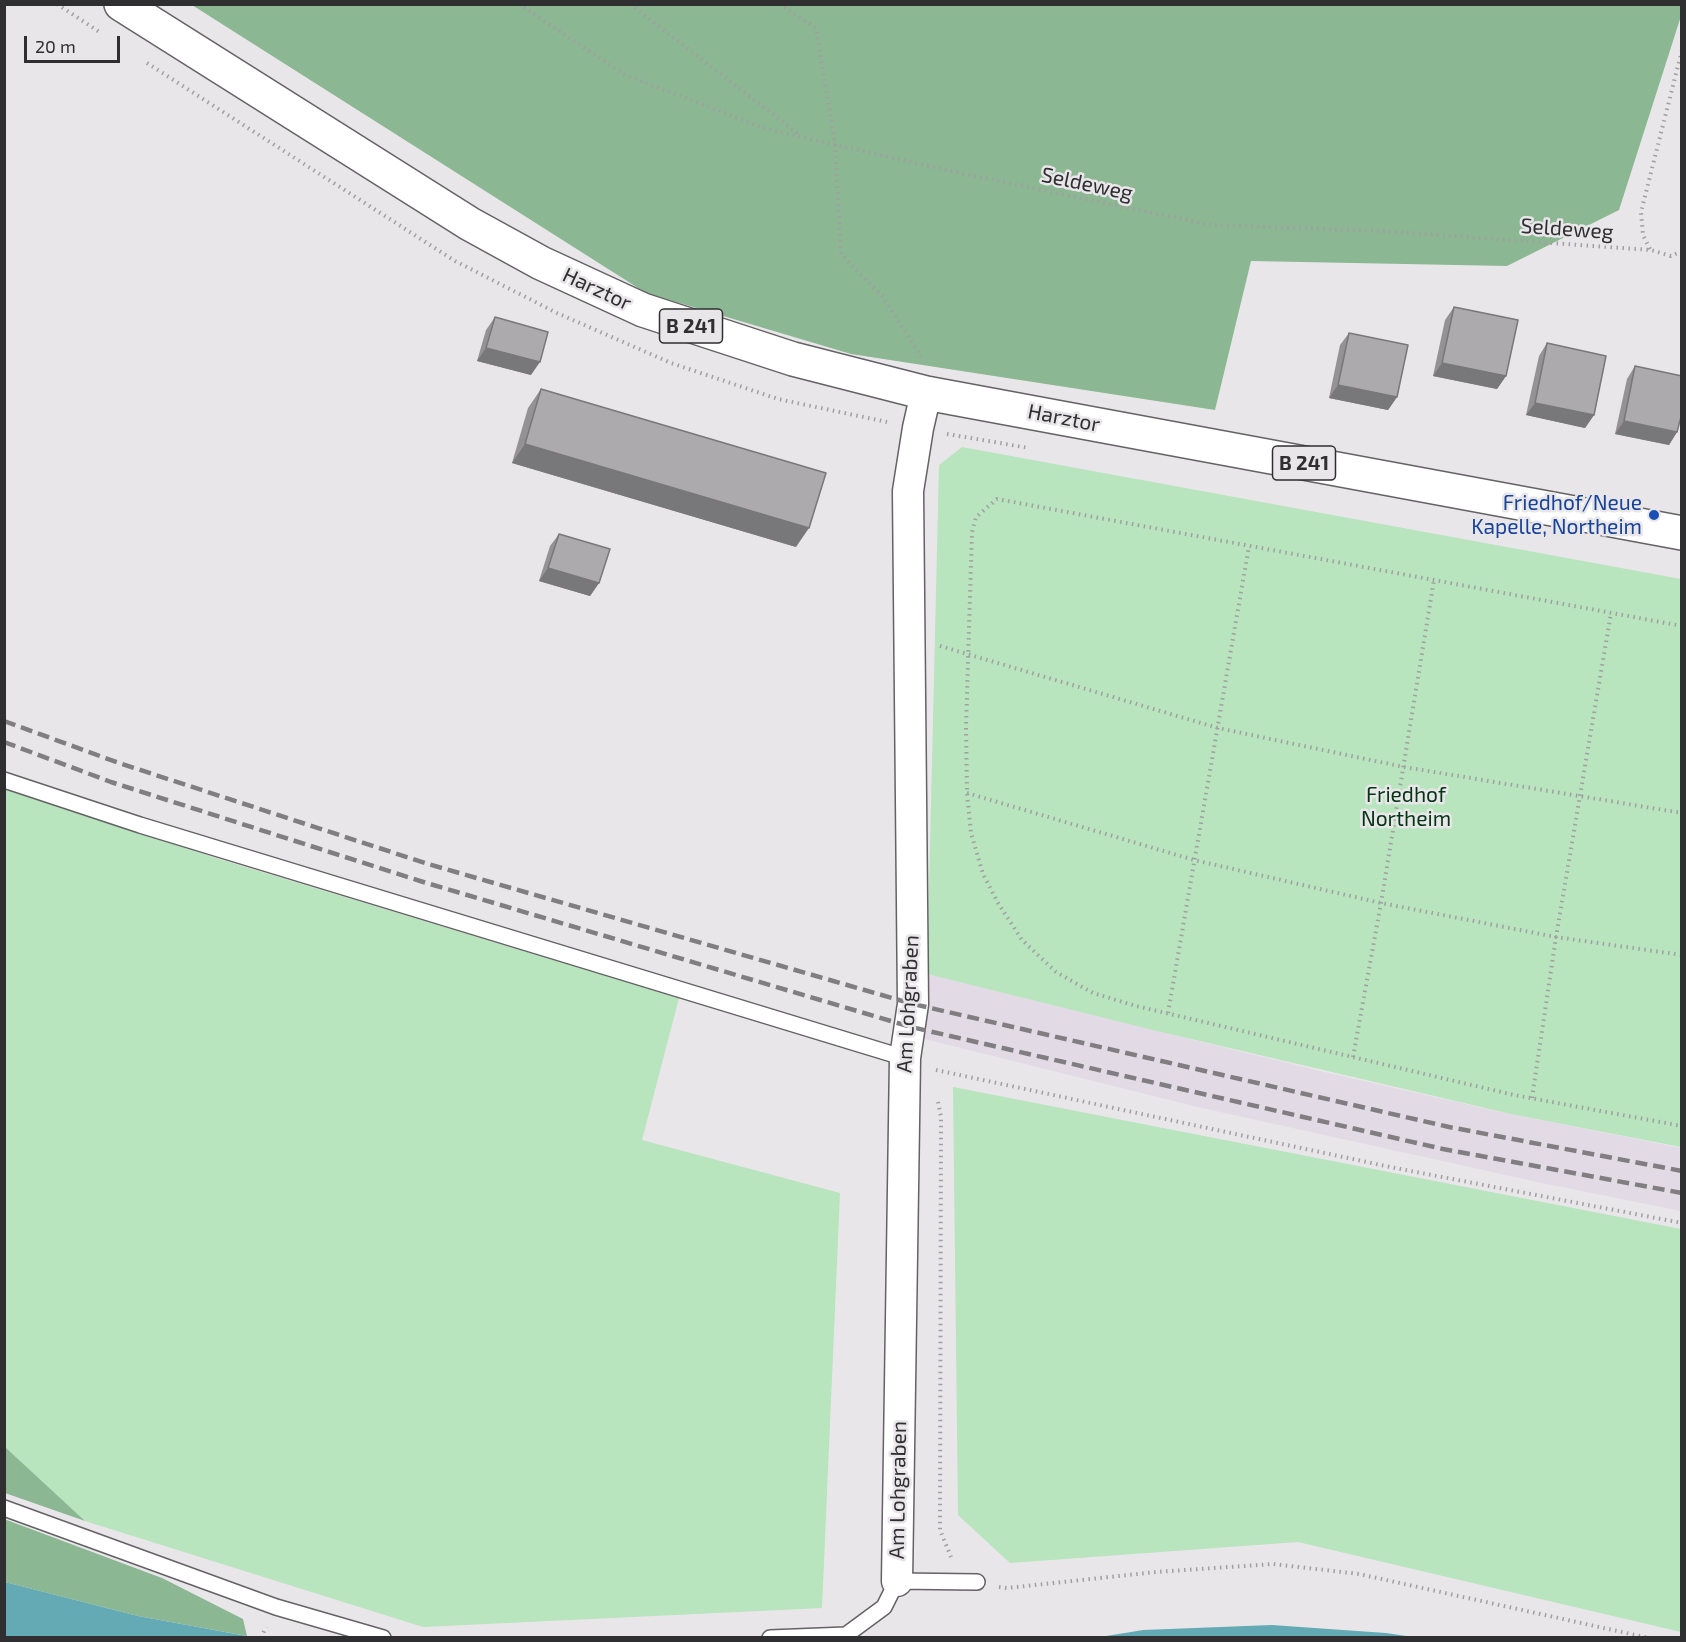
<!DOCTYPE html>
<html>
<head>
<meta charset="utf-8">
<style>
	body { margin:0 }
	#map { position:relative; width:1686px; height:1642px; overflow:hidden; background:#e9e6ea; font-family:"Exo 2",sans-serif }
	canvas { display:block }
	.frame { position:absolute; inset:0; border:6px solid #2f2e30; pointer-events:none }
	.scale { position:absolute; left:24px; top:36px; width:96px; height:27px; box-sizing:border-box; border:3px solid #2f2e30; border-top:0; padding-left:8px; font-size:18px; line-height:21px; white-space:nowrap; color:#2f2e30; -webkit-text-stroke:4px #e9e6ea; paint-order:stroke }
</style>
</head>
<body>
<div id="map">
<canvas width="1686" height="1642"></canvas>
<div class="frame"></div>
<div class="scale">20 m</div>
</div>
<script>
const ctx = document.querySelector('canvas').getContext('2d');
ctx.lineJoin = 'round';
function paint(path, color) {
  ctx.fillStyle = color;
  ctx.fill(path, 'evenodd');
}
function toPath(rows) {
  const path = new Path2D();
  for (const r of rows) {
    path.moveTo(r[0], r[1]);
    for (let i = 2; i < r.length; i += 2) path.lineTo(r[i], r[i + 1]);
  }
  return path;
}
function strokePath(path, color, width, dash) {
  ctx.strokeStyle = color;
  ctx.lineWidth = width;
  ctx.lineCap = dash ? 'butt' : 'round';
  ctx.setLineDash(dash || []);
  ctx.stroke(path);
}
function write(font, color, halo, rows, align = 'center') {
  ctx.font = font + ' "Exo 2",sans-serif';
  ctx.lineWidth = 5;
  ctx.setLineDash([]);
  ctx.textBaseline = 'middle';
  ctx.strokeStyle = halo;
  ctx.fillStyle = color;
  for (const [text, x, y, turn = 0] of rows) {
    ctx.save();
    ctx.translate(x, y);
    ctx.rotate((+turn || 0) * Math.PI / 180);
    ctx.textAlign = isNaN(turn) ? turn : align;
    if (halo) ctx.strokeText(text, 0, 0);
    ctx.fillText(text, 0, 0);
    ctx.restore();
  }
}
const built = toPath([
	[927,974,1324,1072,1501,1112,1681,1148,1681,1211,1537,1182,1202,1108,921,1038]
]);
const green = toPath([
	[962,447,1681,579,1681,1147,1511,1114,1153,1030,927,974,939,465],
	[4,789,222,860,679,998,642,1140,840,1193,822,1608,423,1627,85,1521,5,1447],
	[953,1087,1681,1229,1681,1632,1298,1542,1010,1563,958,1515]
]);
const forest = toPath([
	[1681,4,1681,16,1619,210,1507,266,1251,261,1215,410,851,354,646,293,192,5],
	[4,1447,5,1447,85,1521,5,1493],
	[4,1519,162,1578,243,1619,247,1636,138,1616,5,1582]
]);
const water = toPath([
	[5,1582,138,1616,252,1637,5,1637],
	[1272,1625,1386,1633,1413,1637,1100,1637,1143,1630]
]);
const path = toPath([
	[57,4,101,33],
	[519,4,625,75,694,101,766,129,960,173,1211,225,1381,231,1651,250,1671,256,1682,251],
	[630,4,801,136],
	[779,4,816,28,835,144,841,254,882,296,923,359],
	[147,63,455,261,557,313,671,363,778,399,887,422],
	[1650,249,1643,235,1641,212,1682,50],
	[947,434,1029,448],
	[1682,626,997,499,976,517,972,532,966,727,967,793,971,833,983,874,998,903,1022,940,1056,972,1093,993,1136,1006,1514,1095,1682,1126],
	[940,646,1218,728,1404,767,1682,813],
	[967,793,1194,860,1381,903,1556,937,1682,955],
	[1168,1013,1249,546],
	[1353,1057,1381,903,1434,580],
	[936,1070,1390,1167,1682,1223],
	[1532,1098,1556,937,1611,613],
	[938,1102,941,1117,940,1530,951,1557],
	[999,1587,1007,1588,1156,1572,1273,1564,1359,1574,1649,1638],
	[261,1638,266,1627]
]);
const lane = toPath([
	[4,780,140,825,905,1058],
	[4,1508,276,1607,383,1638],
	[770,1638,846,1635,884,1607,897,1581,977,1582]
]);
const street = toPath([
	[897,1581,905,1058,913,1004,908,491,918,428,926,393]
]);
const primary = toPath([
	[121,4,470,224,541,263,643,310,793,359,926,393,1682,533]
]);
const rail = toPath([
	[4,721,119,763,428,864,913,1004,1449,1127,1682,1171],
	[4,742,111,782,420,881,911,1027,1443,1149,1682,1193]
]);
const wall = toPath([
	[1454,307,1506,376,1497,389,1433,376,1445,320],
	[495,317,531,375,477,361,486,330],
	[1349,333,1397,397,1388,410,1329,398,1340,345],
	[1547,343,1594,415,1585,428,1526,415,1539,356],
	[1635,366,1677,432,1669,445,1615,434,1627,379],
	[541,389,796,547,512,463,528,408],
	[559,534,599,583,590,596,539,581,550,546]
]);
const shadedWall = toPath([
	[486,348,540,362,531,375,477,361],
	[1442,363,1506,376,1497,389,1433,376],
	[1338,385,1397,397,1388,410,1329,398],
	[1535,403,1594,415,1585,428,1526,415],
	[1624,421,1677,432,1669,445,1615,434],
	[525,444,809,528,796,547,512,463],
	[548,568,599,583,590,596,539,581]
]);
const building = toPath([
	[1454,307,1518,320,1506,376,1442,363,1454,307],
	[495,317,548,332,540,362,486,348,495,317],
	[1349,333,1408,345,1397,397,1338,385,1349,333],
	[1547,343,1606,356,1594,415,1535,403,1547,343],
	[1635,366,1682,376,1682,413,1677,432,1624,421,1635,366],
	[541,389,826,473,809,528,525,444,541,389],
	[559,534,610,549,599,583,548,568,559,534]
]);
const markers = [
	[1654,515,6,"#1a4fb4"]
];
const shields = [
	[691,326,63],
	[1304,463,63]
];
const shieldNames = [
	["B 241",691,326],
	["B 241",1304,463]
];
const streetNames = [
	["Seldeweg",1087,184,12],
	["Seldeweg",1567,229,4],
	["Harztor",597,289,25],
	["Harztor",1064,418,11],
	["Am Lohgraben",908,1004,-87],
	["Am Lohgraben",898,1490,-89]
];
const transitNames = [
	["Friedhof/Neue",1642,503],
	["Kapelle, Northeim",1642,527]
];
const parkNames = [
	["Friedhof",1406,795],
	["Northeim",1406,819]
];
paint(built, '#e2dae4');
paint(green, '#b8e4be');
paint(forest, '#8bb792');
paint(water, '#64aab5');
strokePath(lane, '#656265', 18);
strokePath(street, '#656265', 33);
strokePath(primary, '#656265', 36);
strokePath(path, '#a19fa2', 4, [1.5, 4.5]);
strokePath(lane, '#fff', 15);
strokePath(street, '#fff', 30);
strokePath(primary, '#fff', 33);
strokePath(rail, '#807e81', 4.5, [12, 6]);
paint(wall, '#949295');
paint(shadedWall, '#787779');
paint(building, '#acaaad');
strokePath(building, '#787779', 1.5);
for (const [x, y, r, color] of markers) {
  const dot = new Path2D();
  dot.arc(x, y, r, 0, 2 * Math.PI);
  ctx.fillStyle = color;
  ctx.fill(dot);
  strokePath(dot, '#e9e6ea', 2);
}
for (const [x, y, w] of shields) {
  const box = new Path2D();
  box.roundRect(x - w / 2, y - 17, w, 34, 4.5);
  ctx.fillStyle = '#e9e6ea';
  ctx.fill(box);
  strokePath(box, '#2f2e30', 1.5);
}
write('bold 20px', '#2f2e30', null, shieldNames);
write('21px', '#2f2e30', '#e9e6ea', streetNames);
write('21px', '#164399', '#e9e6ea', transitNames, 'right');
write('21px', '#013612', '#e9e6ea', parkNames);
</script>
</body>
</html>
